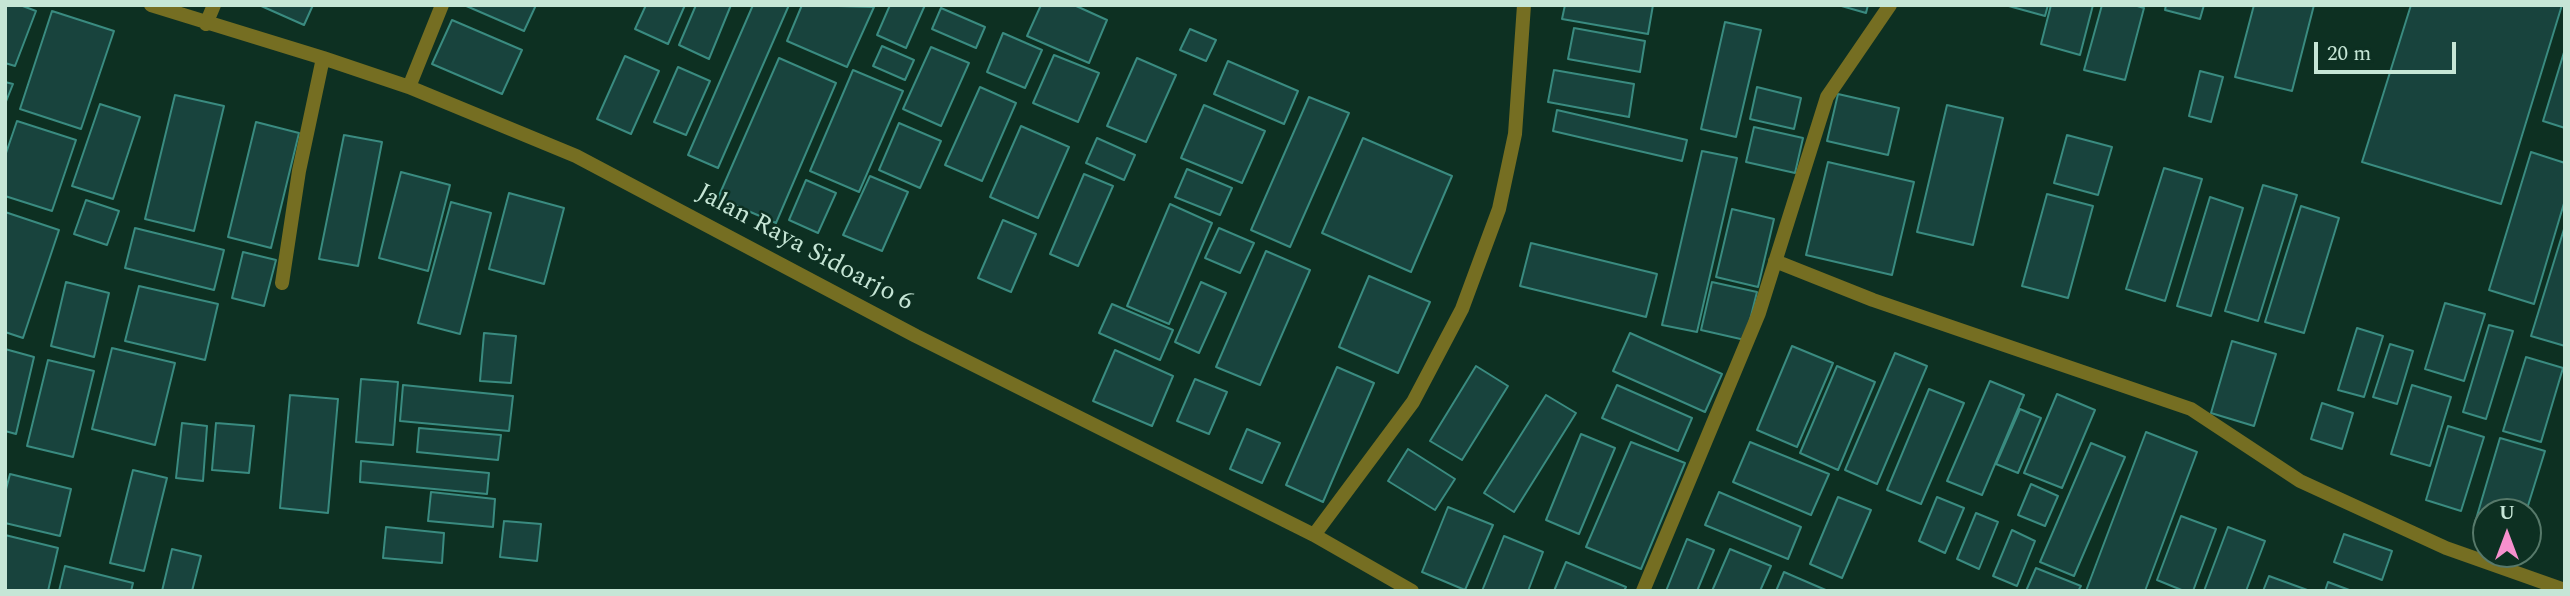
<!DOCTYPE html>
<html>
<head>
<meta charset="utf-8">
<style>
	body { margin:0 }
	#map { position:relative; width:2570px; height:596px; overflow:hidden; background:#0d3022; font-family:Spectral,serif }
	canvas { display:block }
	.frame { position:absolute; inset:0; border:7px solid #c6e6d6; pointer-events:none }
	.north { position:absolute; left:2472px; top:498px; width:70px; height:70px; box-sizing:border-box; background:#0d3022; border:2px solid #57796a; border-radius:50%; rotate:0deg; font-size:19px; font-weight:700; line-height:28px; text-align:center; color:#c6e6d6 }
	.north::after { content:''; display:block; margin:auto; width:24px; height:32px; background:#f790ce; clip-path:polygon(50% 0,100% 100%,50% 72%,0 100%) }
	.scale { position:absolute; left:2314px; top:42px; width:142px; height:32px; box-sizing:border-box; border:4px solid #c6e6d6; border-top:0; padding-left:9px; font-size:21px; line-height:24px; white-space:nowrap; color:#c6e6d6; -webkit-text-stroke:5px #0d3022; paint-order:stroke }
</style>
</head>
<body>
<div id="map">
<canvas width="2570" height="596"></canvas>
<div class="frame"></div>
<div class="north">U</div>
<div class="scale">20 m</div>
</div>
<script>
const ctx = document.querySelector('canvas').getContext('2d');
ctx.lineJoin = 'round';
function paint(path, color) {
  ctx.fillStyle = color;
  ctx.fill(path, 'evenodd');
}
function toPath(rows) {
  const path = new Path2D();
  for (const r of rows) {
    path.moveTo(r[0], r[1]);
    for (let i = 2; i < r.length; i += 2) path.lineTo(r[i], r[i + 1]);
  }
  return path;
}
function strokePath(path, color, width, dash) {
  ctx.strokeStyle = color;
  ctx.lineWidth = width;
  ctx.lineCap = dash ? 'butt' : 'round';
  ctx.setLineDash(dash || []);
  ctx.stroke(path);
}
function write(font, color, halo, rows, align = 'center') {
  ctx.font = font + ' Spectral,serif';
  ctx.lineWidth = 5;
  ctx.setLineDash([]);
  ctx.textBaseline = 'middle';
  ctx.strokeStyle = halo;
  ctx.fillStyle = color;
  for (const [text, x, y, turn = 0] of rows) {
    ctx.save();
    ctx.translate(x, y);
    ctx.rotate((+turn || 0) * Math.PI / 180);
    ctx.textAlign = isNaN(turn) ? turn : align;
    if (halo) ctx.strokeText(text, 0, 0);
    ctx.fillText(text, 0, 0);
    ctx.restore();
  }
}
const building = toPath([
	[5,5,20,5,36,11,15,66,5,63,5,5],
	[259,5,313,5,304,25,259,5],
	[464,5,536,5,524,31,464,5],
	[646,5,685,5,668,44,635,29,646,5],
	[696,5,731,5,709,59,679,45,696,5],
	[753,5,789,5,718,168,688,155,753,5],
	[802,5,874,7,847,67,787,41,802,5],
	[890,5,925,5,906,48,877,35,890,5],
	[1041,5,1074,5,1107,20,1089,63,1027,36,1041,5],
	[1565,5,1653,5,1648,34,1562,19,1565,5],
	[1838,5,1868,5,1866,13,1838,5],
	[2005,5,2048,5,2045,16,2005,5],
	[2051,5,2093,5,2080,55,2041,44,2051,5],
	[2102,5,2134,5,2144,8,2125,80,2084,70,2102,5],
	[2166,5,2204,5,2200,19,2165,10,2166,5],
	[2254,5,2314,5,2292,91,2235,77,2254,5],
	[2411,5,2562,5,2501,204,2362,162,2411,5],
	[941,8,985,27,976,48,932,29,941,8],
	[52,11,114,31,81,129,20,109,52,11],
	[452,20,522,50,502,94,432,64,452,20],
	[1725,22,1761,30,1736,137,1701,129,1725,22],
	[1574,28,1645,41,1640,72,1568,59,1574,28],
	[1190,29,1216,40,1206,61,1180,50,1190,29],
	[1003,33,1042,50,1025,88,987,72,1003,33],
	[882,46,914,60,905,80,873,66,882,46],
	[931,47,969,63,941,126,903,109,931,47],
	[2565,49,2565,128,2543,121,2565,49],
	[1054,55,1099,73,1078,122,1033,103,1054,55],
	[625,56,659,71,631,134,597,119,625,56],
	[779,58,836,83,776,223,718,198,779,58],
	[1137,58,1176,75,1146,142,1107,126,1137,58],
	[1228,61,1298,91,1284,124,1214,94,1228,61],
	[678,67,710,81,686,135,654,122,678,67],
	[853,70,903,91,859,192,810,171,853,70],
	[1554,70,1634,84,1629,117,1548,102,1554,70],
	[2200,71,2223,77,2211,122,2189,116,2200,71],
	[5,82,13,84,5,104,5,82],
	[980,87,1016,103,982,181,945,165,980,87],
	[1757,87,1801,98,1794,129,1750,119,1757,87],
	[1838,94,1899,108,1888,155,1827,141,1838,94],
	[175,95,224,106,194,231,145,219,175,95],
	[1309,97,1349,113,1290,247,1251,230,1309,97],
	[100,104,140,117,113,199,72,186,100,104],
	[1204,105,1265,131,1242,183,1181,158,1204,105],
	[1947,105,2003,118,1973,245,1917,232,1947,105],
	[1557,110,1687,140,1682,161,1553,131,1557,110],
	[17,121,76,140,52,211,5,196,5,156,17,121],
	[256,122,299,133,271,248,228,237,256,122],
	[899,123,941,141,920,188,879,170,899,123],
	[1021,126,1069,147,1038,218,990,197,1021,126],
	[1754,127,1803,138,1795,173,1746,162,1754,127],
	[344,135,382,142,358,266,319,259,344,135],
	[2067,135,2112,147,2098,195,2054,183,2067,135],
	[1097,138,1135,155,1124,180,1086,163,1097,138],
	[1363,138,1452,176,1411,272,1322,233,1363,138],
	[1702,151,1737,158,1697,332,1662,325,1702,151],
	[2531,152,2565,163,2565,200,2534,304,2489,290,2531,152],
	[1828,162,1914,182,1892,275,1806,255,1828,162],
	[2164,168,2202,179,2165,301,2126,289,2164,168],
	[1187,169,1232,188,1220,215,1175,197,1187,169],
	[401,172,450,185,428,271,379,258,401,172],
	[1084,174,1113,186,1078,266,1050,254,1084,174],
	[870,176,908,192,882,251,843,235,870,176],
	[806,180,836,193,818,233,789,220,806,180],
	[2263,185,2297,195,2258,321,2225,311,2263,185],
	[509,193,564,208,544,284,489,269,509,193],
	[2047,194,2093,206,2068,298,2022,286,2047,194],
	[2210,197,2243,208,2211,316,2177,306,2210,197],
	[86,200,119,211,107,245,74,234,86,200],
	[451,202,491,213,460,334,418,323,451,202],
	[1170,204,1212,223,1169,324,1127,306,1170,204],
	[2301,206,2339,218,2304,333,2265,322,2301,206],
	[1732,209,1774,219,1758,287,1716,277,1732,209],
	[5,212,59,230,23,338,5,332,5,212],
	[1003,220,1036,234,1011,292,978,278,1003,220],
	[135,228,224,250,214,290,125,268,135,228],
	[1219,228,1254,243,1240,273,1205,258,1219,228],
	[2564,229,2565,229,2565,346,2531,336,2564,229],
	[1531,243,1657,274,1646,317,1520,286,1531,243],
	[1266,251,1310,270,1260,385,1216,367,1266,251],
	[243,252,276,260,264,306,232,298,243,252],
	[1369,276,1430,302,1398,373,1339,347,1369,276],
	[66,282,109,293,94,357,51,346,66,282],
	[1201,282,1226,293,1199,353,1175,342,1201,282],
	[1712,282,1757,292,1745,340,1701,330,1712,282],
	[139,286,218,304,205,360,125,341,139,286],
	[2445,303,2485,314,2464,381,2425,369,2445,303],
	[1112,304,1173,330,1160,360,1099,333,1112,304],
	[2489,325,2513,331,2486,419,2463,412,2489,325],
	[2357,328,2383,336,2364,397,2338,390,2357,328],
	[484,333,516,336,511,383,480,381,484,333],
	[1630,333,1722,374,1705,412,1613,371,1630,333],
	[2232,341,2276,354,2254,426,2211,413,2232,341],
	[2390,344,2413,351,2397,404,2373,397,2390,344],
	[1792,346,1833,363,1797,447,1757,430,1792,346],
	[112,348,175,363,155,445,92,429,112,348],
	[5,349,34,357,16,434,5,431,5,349],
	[1115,350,1173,376,1152,426,1093,401,1115,350],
	[1895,353,1927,366,1877,484,1845,470,1895,353],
	[2526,357,2563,368,2541,442,2503,431,2526,357],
	[48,360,94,371,73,457,27,446,48,360],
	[1476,366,1508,386,1462,460,1430,441,1476,366],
	[1837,366,1875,382,1838,470,1800,453,1837,366],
	[1337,367,1374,383,1323,502,1286,485,1337,367],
	[361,379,398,382,393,445,356,442,361,379],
	[1195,379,1227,392,1209,434,1177,421,1195,379],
	[1990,381,2024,395,1982,495,1947,481,1990,381],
	[403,385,513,396,509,431,400,421,403,385],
	[1617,385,1692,418,1678,451,1602,418,1617,385],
	[2412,385,2451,397,2430,466,2391,454,2412,385],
	[1929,389,1964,403,1921,504,1887,490,1929,389],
	[2057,394,2095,410,2062,488,2024,473,2057,394],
	[290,395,338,399,328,513,280,508,290,395],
	[1546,395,1576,413,1514,512,1484,493,1546,395],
	[2322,403,2353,413,2342,449,2311,439,2322,403],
	[2020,409,2041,418,2018,473,1996,464,2020,409],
	[182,423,207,426,203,481,176,478,182,423],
	[216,423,254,426,249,473,212,470,216,423],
	[2448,426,2484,437,2461,511,2426,500,2448,426],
	[419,428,501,435,498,460,417,452,419,428],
	[1247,429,1280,443,1262,483,1230,469,1247,429],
	[2146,432,2197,452,2145,591,2086,591,2146,432],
	[1581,434,1615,448,1579,534,1546,520,1581,434],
	[2500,438,2545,451,2526,512,2486,512,2486,530,2474,526,2500,438],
	[1631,442,1685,463,1641,569,1586,547,1631,442],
	[1750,442,1829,474,1811,515,1733,482,1750,442],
	[2091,443,2125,457,2074,576,2040,562,2091,443],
	[1408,449,1455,479,1435,510,1388,481,1408,449],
	[361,461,489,473,487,494,360,482,361,461],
	[133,470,167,478,144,571,110,563,133,470],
	[10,474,71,489,60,536,5,523,5,493,10,474],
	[2031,484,2058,496,2045,526,2018,515,2031,484],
	[431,492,495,499,493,527,428,521,431,492],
	[1719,492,1801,527,1788,559,1705,525,1719,492],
	[1838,497,1871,510,1842,578,1810,564,1838,497],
	[1937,497,1964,508,1945,553,1919,541,1937,497],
	[1448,507,1493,525,1465,590,1422,572,1448,507],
	[1976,513,1998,522,1979,569,1957,559,1976,513],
	[2181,516,2216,529,2193,591,2184,591,2157,580,2181,516],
	[504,521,541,524,537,561,500,557,504,521],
	[386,527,444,533,442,563,383,558,386,527],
	[2228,527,2265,541,2246,591,2204,591,2228,527],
	[2012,530,2035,541,2017,586,1993,576,2012,530],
	[2344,534,2392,551,2382,580,2334,562,2344,534],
	[5,535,58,548,48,591,5,590,5,535],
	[1504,536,1543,552,1528,591,1482,591,1504,536],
	[1687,539,1714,550,1697,591,1666,591,1687,539],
	[172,549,201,556,192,591,162,591,172,549],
	[1730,549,1771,566,1760,591,1712,591,1730,549],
	[1566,562,1626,587,1624,591,1554,591,1566,562],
	[65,566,133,583,131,591,59,591,65,566],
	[2036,568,2081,586,2078,591,2026,591,2036,568],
	[1784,572,1828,591,1776,591,1784,572],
	[2269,576,2310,591,2263,591,2269,576],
	[2328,582,2352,591,2325,591,2328,582]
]);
const minor = toPath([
	[151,5,323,58,409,87,576,156,916,336,1314,535,1412,591],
	[206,24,214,5],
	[409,87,442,5],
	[1775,261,1873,300,2191,409,2300,481,2446,548,2565,590],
	[282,283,299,171,323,58],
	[1314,535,1413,402,1462,309,1499,209,1515,134,1524,5],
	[1643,591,1759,313,1827,97,1890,5]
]);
const streetNames = [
	["Jalan Raya Sidoarjo 6",804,249,28]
];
paint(building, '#18433d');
strokePath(building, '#3a8b80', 2);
strokePath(minor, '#756e22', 14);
write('26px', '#c6e6d6', '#0d3022', streetNames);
</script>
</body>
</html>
